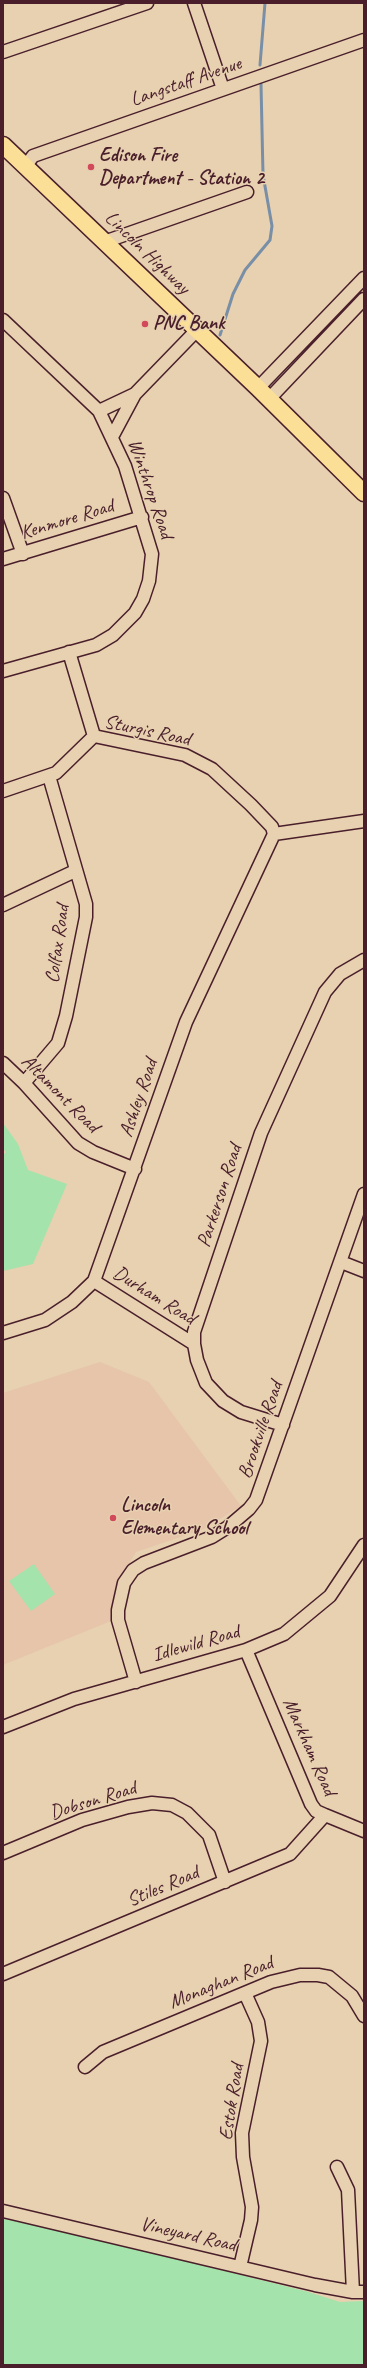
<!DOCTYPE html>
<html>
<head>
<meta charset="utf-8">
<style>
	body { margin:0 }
	#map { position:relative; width:367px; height:2368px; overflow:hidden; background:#e7d1b0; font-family:Caveat,sans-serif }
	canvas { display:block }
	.frame { position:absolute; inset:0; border:4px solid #4a1f2b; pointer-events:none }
</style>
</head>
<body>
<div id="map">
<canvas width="367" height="2368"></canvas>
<div class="frame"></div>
</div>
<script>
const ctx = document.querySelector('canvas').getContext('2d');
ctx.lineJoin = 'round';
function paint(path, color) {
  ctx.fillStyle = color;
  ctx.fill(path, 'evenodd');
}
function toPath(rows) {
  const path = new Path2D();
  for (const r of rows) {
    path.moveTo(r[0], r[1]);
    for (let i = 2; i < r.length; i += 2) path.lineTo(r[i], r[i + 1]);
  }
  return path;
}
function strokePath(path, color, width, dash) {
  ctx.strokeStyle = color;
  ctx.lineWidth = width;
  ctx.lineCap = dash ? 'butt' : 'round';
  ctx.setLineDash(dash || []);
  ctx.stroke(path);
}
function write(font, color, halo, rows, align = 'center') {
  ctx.font = font + ' Caveat,sans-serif';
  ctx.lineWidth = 3;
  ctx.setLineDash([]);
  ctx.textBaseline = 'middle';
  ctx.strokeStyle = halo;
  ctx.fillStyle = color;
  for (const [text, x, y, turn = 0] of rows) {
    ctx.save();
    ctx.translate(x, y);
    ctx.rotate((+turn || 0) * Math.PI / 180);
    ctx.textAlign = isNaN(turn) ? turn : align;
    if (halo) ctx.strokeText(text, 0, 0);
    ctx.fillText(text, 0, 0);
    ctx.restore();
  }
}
const built = toPath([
	[100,1362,149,1382,241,1506,204,1529,136,1552,116,1586,111,1621,3,1665,3,1393]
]);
const green = toPath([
	[3,1123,18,1144,28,1170,67,1184,33,1264,3,1271,3,1155,6,1152,3,1149],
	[34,1564,55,1594,31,1611,9,1581],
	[3,2219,47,2227,305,2291,340,2302,364,2301,364,2365,3,2365]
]);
const stream = toPath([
	[260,65,265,3],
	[220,335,233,294,245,270,270,240,272,226,263,175,261,84]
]);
const minor = toPath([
	[194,3,223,89],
	[3,52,147,3],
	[25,167,33,156,364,40],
	[104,242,247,192],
	[3,320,99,411,125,466,152,554,149,581,143,599,135,613,113,635,96,645,3,671],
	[258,388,364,278],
	[269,399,364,299],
	[99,411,135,394],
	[112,437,135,394,197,330],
	[3,498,23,554],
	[3,559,142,517],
	[69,652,94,736],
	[94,736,185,755,212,769,251,805,272,827,274,834],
	[3,791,56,773,94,736],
	[274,834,364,821],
	[3,905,75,871],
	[3,1063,24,1083,78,1143,93,1152,135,1169],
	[24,1083,58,1043,66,1016,86,917,86,904,49,776],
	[341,1262,364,1271],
	[94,1281,194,1344],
	[3,1333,45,1320,72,1302,94,1281,186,1022,274,834],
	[283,1425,241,1412,223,1401,206,1383,197,1360,194,1344,194,1332,261,1133,325,992,340,974,364,960],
	[246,1650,311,1804,316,1811,325,1815,364,1831],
	[136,1682,118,1620,118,1610,124,1583,133,1570,144,1563,212,1537,228,1527,249,1509,256,1500,364,1194],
	[3,1727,74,1699,246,1650,284,1634,330,1596,364,1545],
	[3,1853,82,1820,128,1807,152,1803,172,1805,187,1813,209,1835,225,1882],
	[3,1974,290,1854,325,1815],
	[85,2067,103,2052,271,1982,300,1975,318,1975,329,1977,352,1996,364,2016],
	[337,2167,348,2190,353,2292],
	[3,2211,315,2285,353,2292,364,2292],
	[240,2267,251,2220,252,2207,243,2157,242,2133,261,2041,258,2022,245,1993]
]);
const major = toPath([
	[3,145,258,388,364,493]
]);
const markers = [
	[91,167,4,"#d1495b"],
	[145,324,4,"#d1495b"],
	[113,1518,4,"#d1495b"]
];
const streetNames = [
	["Langstaff Avenue",186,82,-19],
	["Lincoln Highway",147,253,44],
	["Winthrop Road",150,489,71],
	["Kenmore Road",67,520,-17],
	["Sturgis Road",147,731,12],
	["Colfax Road",58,944,-82],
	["Altamont Road",60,1094,45],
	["Ashley Road",139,1098,-71],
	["Parkerson Road",220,1196,-72],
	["Durham Road",154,1296,32],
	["Brookville Road",261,1430,-71],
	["Idlewild Road",196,1644,-16],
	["Markham Road",309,1747,66],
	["Dobson Road",93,1801,-17],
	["Stiles Road",163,1887,-23],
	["Monaghan Road",221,1983,-22],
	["Estok Road",232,2102,-81],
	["Vineyard Road",188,2235,13]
];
const poiNames = [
	["Edison Fire",99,156],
	["Department - Station 2",99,179],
	["PNC Bank",153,324],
	["Lincoln",121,1506],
	["Elementary School",121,1529]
];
paint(built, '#e6c5ab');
paint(green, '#a4e3ab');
strokePath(stream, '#788fa7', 3);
strokePath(minor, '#4a1f2b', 15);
strokePath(major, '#4a1f2b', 19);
strokePath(minor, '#e7d1b0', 12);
strokePath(major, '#fbdf96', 16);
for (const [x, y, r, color] of markers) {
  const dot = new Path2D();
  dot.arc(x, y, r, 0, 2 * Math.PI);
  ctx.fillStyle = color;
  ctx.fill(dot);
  strokePath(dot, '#e7d1b0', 1.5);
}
write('20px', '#4a1f2b', '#e7d1b0', streetNames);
write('bold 20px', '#4a1f2b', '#e7d1b0', poiNames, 'left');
</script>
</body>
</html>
